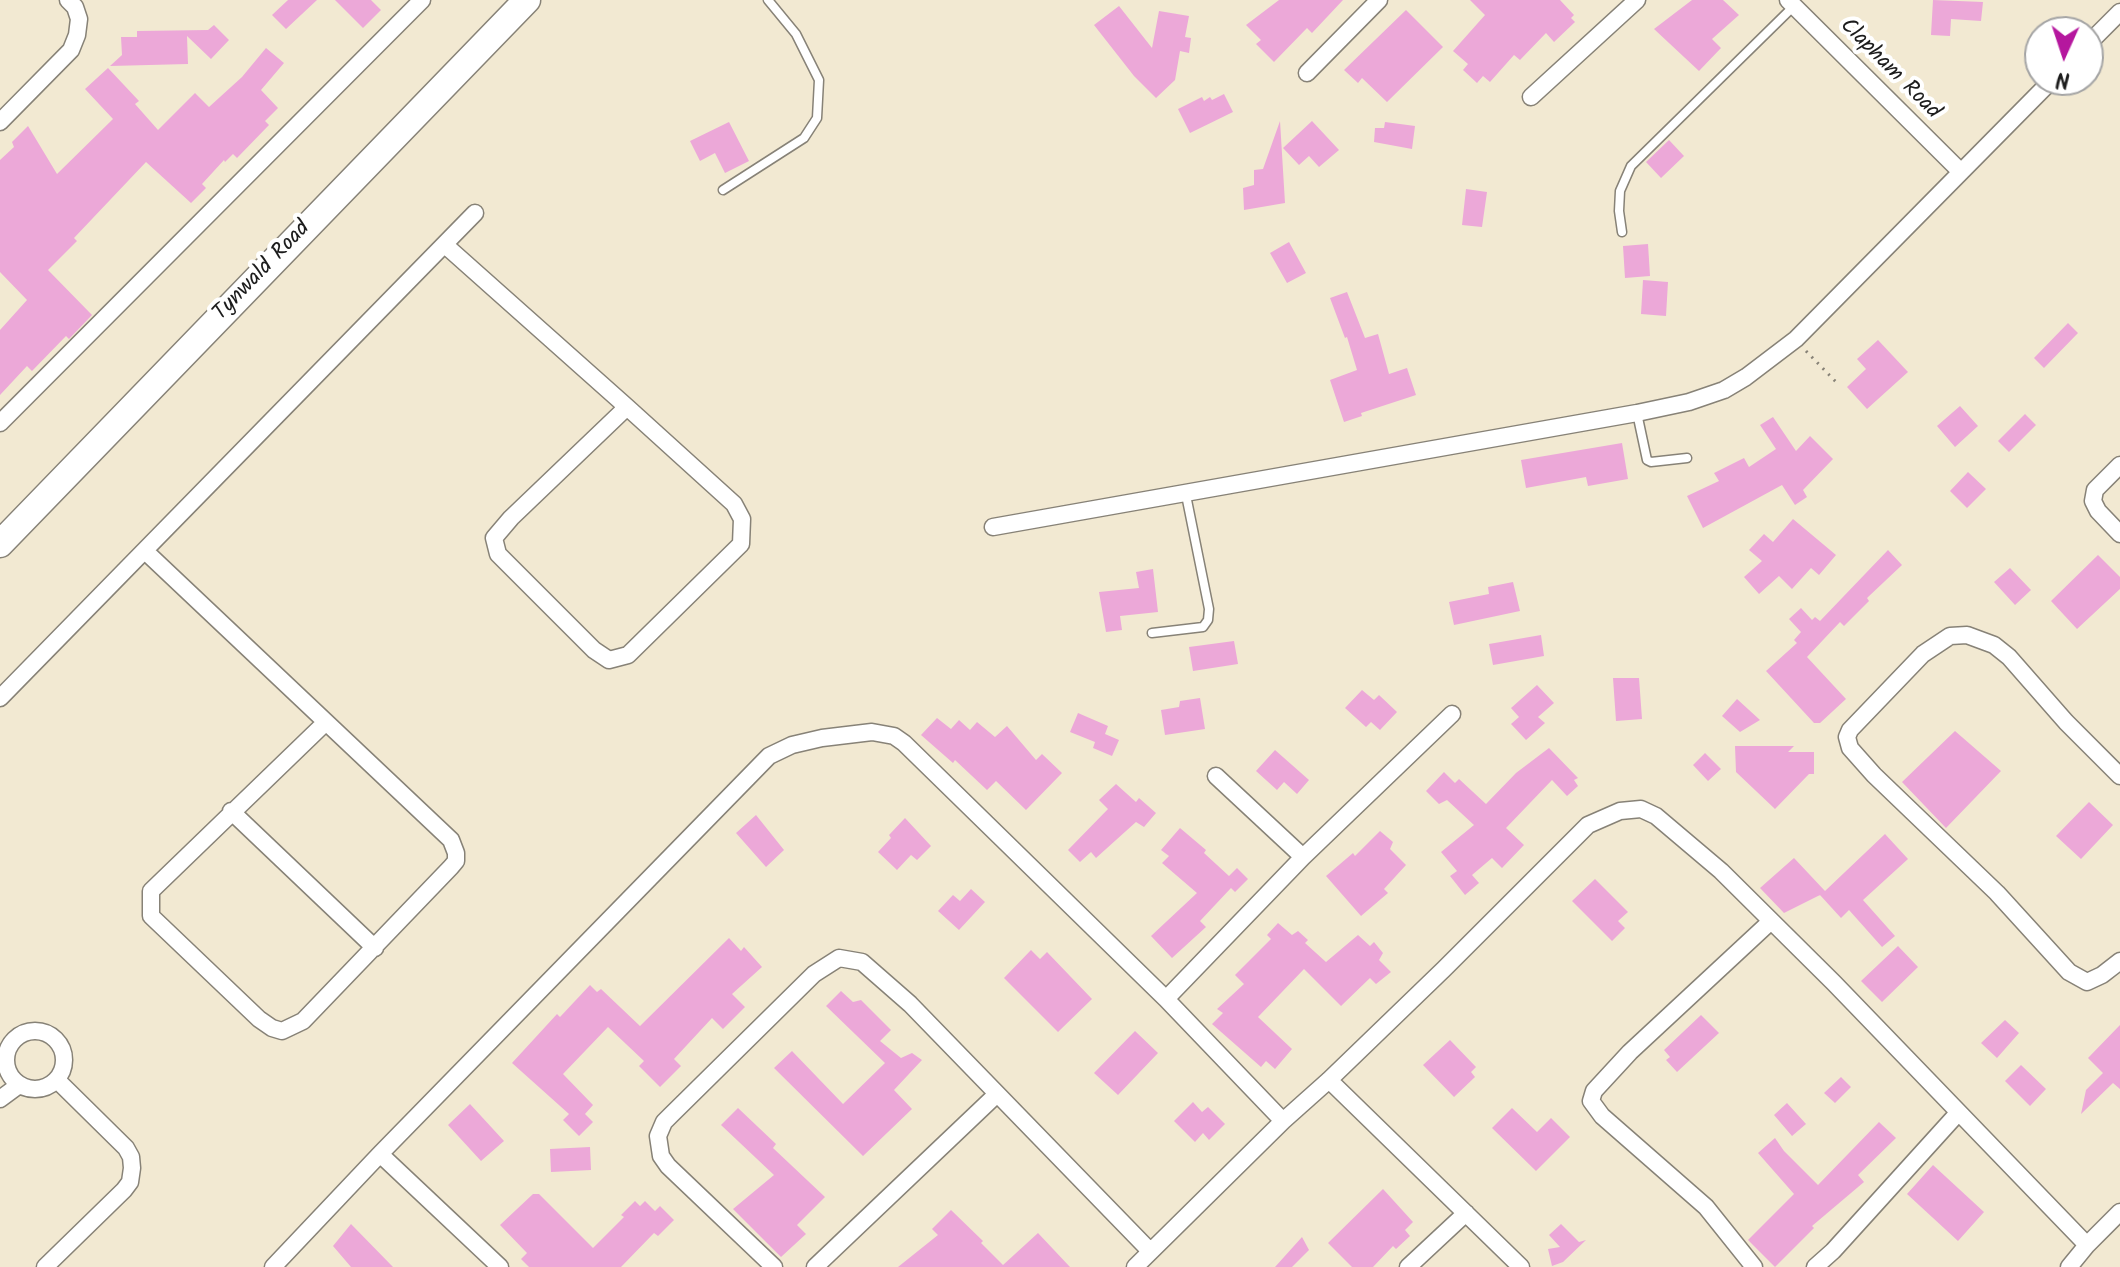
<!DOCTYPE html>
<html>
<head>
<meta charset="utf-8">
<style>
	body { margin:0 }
	#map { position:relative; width:2120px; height:1267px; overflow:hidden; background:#f2e9d2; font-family:Kalam,sans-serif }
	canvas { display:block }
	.north { position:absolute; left:2024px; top:16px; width:80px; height:80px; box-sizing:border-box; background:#fff; border:2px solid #a4a4a4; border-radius:50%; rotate:183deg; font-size:22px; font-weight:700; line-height:32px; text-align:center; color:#1c1c1c }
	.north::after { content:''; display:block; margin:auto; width:28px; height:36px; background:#b5179e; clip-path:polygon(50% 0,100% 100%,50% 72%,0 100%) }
</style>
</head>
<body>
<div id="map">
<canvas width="2120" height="1267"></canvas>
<div class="north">N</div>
</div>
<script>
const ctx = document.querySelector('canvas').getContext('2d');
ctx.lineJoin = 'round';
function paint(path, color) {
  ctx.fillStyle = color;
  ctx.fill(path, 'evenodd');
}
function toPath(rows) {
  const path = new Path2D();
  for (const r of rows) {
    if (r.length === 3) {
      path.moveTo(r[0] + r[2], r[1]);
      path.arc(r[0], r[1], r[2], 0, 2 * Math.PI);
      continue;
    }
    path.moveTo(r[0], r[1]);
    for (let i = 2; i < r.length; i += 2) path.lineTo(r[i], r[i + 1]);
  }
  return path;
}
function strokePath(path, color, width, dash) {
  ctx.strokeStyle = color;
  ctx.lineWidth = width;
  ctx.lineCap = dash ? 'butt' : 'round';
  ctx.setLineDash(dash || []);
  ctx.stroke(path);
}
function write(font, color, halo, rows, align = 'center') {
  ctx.font = font + ' Kalam,sans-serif';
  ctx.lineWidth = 8;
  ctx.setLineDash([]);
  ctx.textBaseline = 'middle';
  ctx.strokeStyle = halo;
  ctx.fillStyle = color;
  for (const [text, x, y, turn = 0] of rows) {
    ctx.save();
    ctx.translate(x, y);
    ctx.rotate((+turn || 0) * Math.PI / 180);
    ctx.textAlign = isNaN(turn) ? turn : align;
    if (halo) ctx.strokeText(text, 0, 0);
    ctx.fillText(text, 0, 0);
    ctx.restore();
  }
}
const building = toPath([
	[288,0,317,0,286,29,272,15],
	[335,0,371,0,381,10,363,28],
	[1279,0,1343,0,1312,33,1307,28,1274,62,1256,44,1261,40,1246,25],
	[1470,0,1560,0,1574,15,1571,18,1575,22,1554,42,1546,33,1520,60,1514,55,1490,82,1483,76,1477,83,1463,70,1468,64,1453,51,1485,15],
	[1692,0,1723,0,1739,15,1712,39,1721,48,1699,71,1654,29],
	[1933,0,1983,2,1981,21,1951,19,1950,36,1931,35],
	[1119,6,1152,48,1159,11,1189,16,1185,37,1191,38,1189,53,1180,51,1175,80,1156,98,1134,76,1094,25],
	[1406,10,1443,47,1387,102,1362,78,1358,83,1344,70],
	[214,25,229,40,211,59,187,36,188,64,110,66,122,55,121,37,137,37,137,31,208,30],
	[266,48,284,63,261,90,278,108,265,121,269,125,237,158,233,154,225,162,224,160,202,184,206,188,191,203,146,162,74,238,77,241,48,270,92,315,69,339,66,336,32,371,27,366,0,395,0,330,27,300,0,272,0,160,14,147,12,142,28,126,57,174,113,119,85,89,108,68,139,101,135,104,158,130,195,93,209,107,242,77],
	[1224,94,1233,112,1190,133,1178,109,1202,97,1204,101,1210,97,1212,100],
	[1280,121,1285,203,1244,210,1243,188,1254,185,1254,170,1263,169],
	[1312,121,1339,150,1319,167,1309,156,1299,165,1283,148],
	[729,122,749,161,725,173,715,153,700,161,690,141],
	[1385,122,1415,126,1412,149,1374,142,1375,128,1384,128],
	[1669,140,1684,156,1661,178,1646,162],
	[1466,189,1487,192,1482,227,1462,225],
	[1289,242,1306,273,1287,283,1270,253],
	[1648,244,1650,276,1625,278,1623,246],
	[1643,280,1668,282,1666,316,1641,314],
	[1347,292,1365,338,1378,334,1389,374,1407,368,1416,395,1361,413,1362,416,1344,422,1330,380,1357,370,1347,337,1345,338,1330,298],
	[2068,323,2078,333,2044,368,2034,358],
	[1878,340,1908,372,1867,409,1847,387,1866,369,1857,359],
	[1960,406,1978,426,1955,447,1937,426],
	[2025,414,2036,425,2009,452,1998,441],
	[1773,417,1796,451,1810,436,1833,459,1803,490,1807,497,1795,505,1782,485,1703,528,1687,496,1719,481,1714,473,1744,458,1749,467,1776,449,1760,425],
	[1622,443,1628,479,1588,486,1586,477,1526,488,1521,460],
	[1968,472,1986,489,1967,508,1950,491],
	[1793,519,1836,555,1819,575,1811,568,1792,589,1779,576,1759,594,1744,577,1762,561,1749,550,1764,534,1773,542],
	[1888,550,1902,565,1867,598,1869,601,1844,626,1840,622,1807,657,1846,699,1820,723,1814,723,1766,671,1797,643,1794,640,1801,632,1789,619,1801,608,1812,620,1815,617,1820,621],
	[2098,555,2120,577,2120,589,2077,629,2051,601],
	[2010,568,2031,590,2015,605,1994,582],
	[1153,569,1158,612,1120,616,1122,630,1106,632,1099,592,1139,588,1136,572],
	[1513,582,1520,611,1454,625,1449,602,1489,594,1488,587],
	[1541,635,1544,656,1493,665,1489,644],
	[1234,641,1238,664,1193,671,1189,647],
	[1613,678,1639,678,1642,719,1616,721],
	[1537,685,1554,703,1538,717,1545,723,1526,740,1511,724,1519,717,1511,708],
	[1362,690,1374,700,1379,695,1397,712,1380,730,1371,722,1366,727,1345,708],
	[1200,698,1205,729,1165,735,1161,710,1179,707,1180,701],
	[1737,699,1760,720,1740,732,1722,716],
	[1078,713,1108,726,1105,734,1119,740,1112,756,1093,748,1095,742,1070,732],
	[937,718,951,729,959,720,970,730,977,722,995,737,1007,726,1036,760,1042,754,1062,773,1026,810,996,781,987,790,955,760,953,763,921,735],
	[1955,731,2001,771,1946,828,1902,782],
	[1735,746,1794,746,1788,752,1814,752,1814,774,1809,774,1775,809,1736,772],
	[1549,748,1578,778,1574,780,1578,786,1567,796,1552,780,1506,828,1524,845,1502,868,1492,858,1472,875,1479,883,1465,895,1450,876,1457,871,1441,852,1474,825,1447,800,1439,804,1426,791,1444,772,1455,783,1459,779,1486,804,1516,773],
	[1275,750,1309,780,1297,794,1284,782,1277,790,1256,771],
	[1705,753,1721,769,1708,781,1693,765],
	[1116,784,1136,802,1139,798,1156,813,1144,827,1136,822,1096,858,1091,852,1080,862,1068,850,1108,809,1099,800],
	[2089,802,2113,825,2081,859,2056,836],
	[756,815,784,850,766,867,736,833],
	[905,818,931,846,917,860,911,855,897,870,878,852,891,838,889,835],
	[1180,828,1206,850,1204,853,1229,876,1237,868,1248,879,1235,892,1231,888,1200,921,1206,927,1172,958,1151,936,1197,893,1162,863,1169,856,1161,850],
	[1380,831,1393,842,1390,849,1406,865,1384,889,1388,893,1361,916,1326,876,1353,853,1355,856],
	[1885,834,1908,859,1863,900,1895,936,1882,947,1849,910,1841,918,1820,895,1822,894,1784,913,1760,888,1794,858,1825,891],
	[1595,879,1628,912,1618,921,1625,928,1612,941,1572,901],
	[971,889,985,902,959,930,938,911,953,895,960,901],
	[1278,923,1292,935,1298,931,1308,940,1305,943,1326,962,1358,935,1370,946,1374,942,1383,953,1379,960,1391,972,1376,984,1370,978,1341,1006,1304,969,1258,1017,1292,1049,1275,1069,1266,1061,1261,1067,1212,1024,1223,1013,1217,1009,1244,984,1235,975,1271,939,1267,935],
	[729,938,741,951,744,947,762,967,732,994,745,1007,723,1029,712,1018,674,1059,681,1066,660,1087,639,1066,644,1061,608,1027,563,1074,593,1105,585,1114,593,1122,579,1136,563,1120,569,1114,512,1063,557,1014,560,1017,590,985,597,992,601,989,640,1026],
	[1898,946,1918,967,1882,1002,1861,981],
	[1031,950,1040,959,1047,952,1092,999,1058,1032,1004,978],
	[841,991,853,1002,861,1000,891,1030,880,1041,901,1058,912,1053,922,1060,894,1090,912,1109,863,1156,774,1068,792,1051,843,1104,885,1063,826,1006],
	[1701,1015,1719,1033,1677,1072,1666,1060,1670,1057,1664,1050],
	[2005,1020,2019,1033,1997,1058,1981,1043],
	[2120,1025,2120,1089,2113,1083,2081,1114,2086,1090,2103,1073,2088,1058],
	[1135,1031,1158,1053,1118,1095,1094,1073],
	[1450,1040,1476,1067,1471,1072,1475,1077,1454,1097,1423,1065],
	[2021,1065,2046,1089,2030,1106,2005,1081],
	[1841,1077,1851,1087,1835,1103,1824,1093],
	[1193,1102,1202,1112,1208,1107,1225,1124,1209,1140,1203,1133,1195,1142,1174,1121],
	[1787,1103,1806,1124,1792,1136,1774,1115],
	[470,1104,504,1141,481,1161,448,1125],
	[738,1108,776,1144,773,1148,825,1197,797,1225,806,1234,781,1257,733,1209,774,1175,721,1125],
	[1512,1108,1537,1132,1551,1118,1570,1137,1536,1171,1492,1128],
	[1879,1122,1896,1138,1858,1175,1864,1182,1812,1226,1814,1228,1775,1267,1748,1240,1794,1194,1758,1153,1775,1138,1784,1151,1818,1185],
	[590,1147,591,1170,551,1172,550,1149],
	[1933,1165,1984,1212,1958,1241,1907,1194],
	[1383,1189,1413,1222,1405,1230,1410,1236,1396,1249,1393,1246,1373,1267,1352,1267,1328,1243],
	[533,1194,539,1194,593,1248,624,1217,621,1215,635,1201,640,1206,645,1201,655,1211,660,1206,674,1220,658,1236,654,1233,621,1267,529,1267,521,1259,527,1253,500,1225],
	[951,1210,983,1241,981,1243,1003,1265,1038,1233,1070,1267,898,1267,938,1235,932,1229],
	[351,1224,393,1267,351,1267,333,1246],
	[1561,1224,1579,1242,1586,1240,1563,1262,1552,1266,1548,1249,1560,1247,1549,1235],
	[1302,1237,1309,1250,1292,1267,1275,1267]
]);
const path = toPath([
	[1806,351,1839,385]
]);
const lane = toPath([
	[723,190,804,138,817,118,819,80,796,34,768,0],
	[1622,232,1619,211,1620,191,1631,166,1794,6],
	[1637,413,1647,460,1651,462,1687,458],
	[1152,633,1203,627,1208,620,1209,609,1186,495]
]);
const street = toPath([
	[1788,0,1960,171],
	[2088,44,2120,12],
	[1307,73,1379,0],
	[1531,97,1637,0],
	[0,122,71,50,77,35,79,19,75,7,68,0],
	[445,245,627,407,734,504,742,519,741,544,628,655,609,660,594,650,498,554,494,538,511,518,627,407],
	[0,423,422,0],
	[2120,465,2095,490,2093,501,2098,511,2120,534],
	[993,527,1637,413,1689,402,1724,390,1746,377,1796,339,2052,80],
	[145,551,451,840,456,853,456,861,451,867,303,1021,282,1031,272,1028,259,1019,151,916,151,891,326,722],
	[0,698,475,213],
	[1216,776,1303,857],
	[2120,776,2066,722,2009,657,1994,645,1967,635,1950,636,1923,654,1850,730,1847,737,1850,748,1874,775,1997,893,2069,972,2087,982,2102,975,2120,961],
	[231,811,375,948],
	[1166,999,1303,857,1452,714],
	[35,1060,29],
	[1329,1080,1521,1267],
	[0,1099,19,1085],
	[380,1154,500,1267],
	[45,1267,124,1190,130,1182,132,1168,131,1157,126,1148,57,1080],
	[273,1267,380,1154,769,756,792,745,822,738,872,732,894,736,904,743,1166,999,1283,1121],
	[774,1267,668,1166,661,1156,658,1136,664,1122,671,1115,814,974,839,958,862,962,910,1004,1150,1251],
	[815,1267,997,1094],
	[1135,1267,1283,1121,1329,1080,1444,969,1588,825,1620,811,1641,809,1656,816,1721,871,1834,983,2087,1245],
	[1408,1267,1466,1213],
	[1754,1267,1706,1207,1602,1116,1591,1101,1594,1091,1630,1052,1770,922],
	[1815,1267,1833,1251,1958,1113],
	[2069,1267,2087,1245,2120,1212]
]);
const primary = toPath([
	[0,544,527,0]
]);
const streetNames = [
	["Clapham Road",1889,70,45],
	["Tynwald Road",263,272,-46]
];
paint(building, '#eca8d8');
strokePath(lane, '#878277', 11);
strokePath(street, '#878277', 19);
strokePath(primary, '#878277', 29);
strokePath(path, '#878277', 3, [2, 6]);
strokePath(lane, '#fff', 8);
strokePath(street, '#fff', 16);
strokePath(primary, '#fff', 26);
write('22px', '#1c1c1c', '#fff', streetNames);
</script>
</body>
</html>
